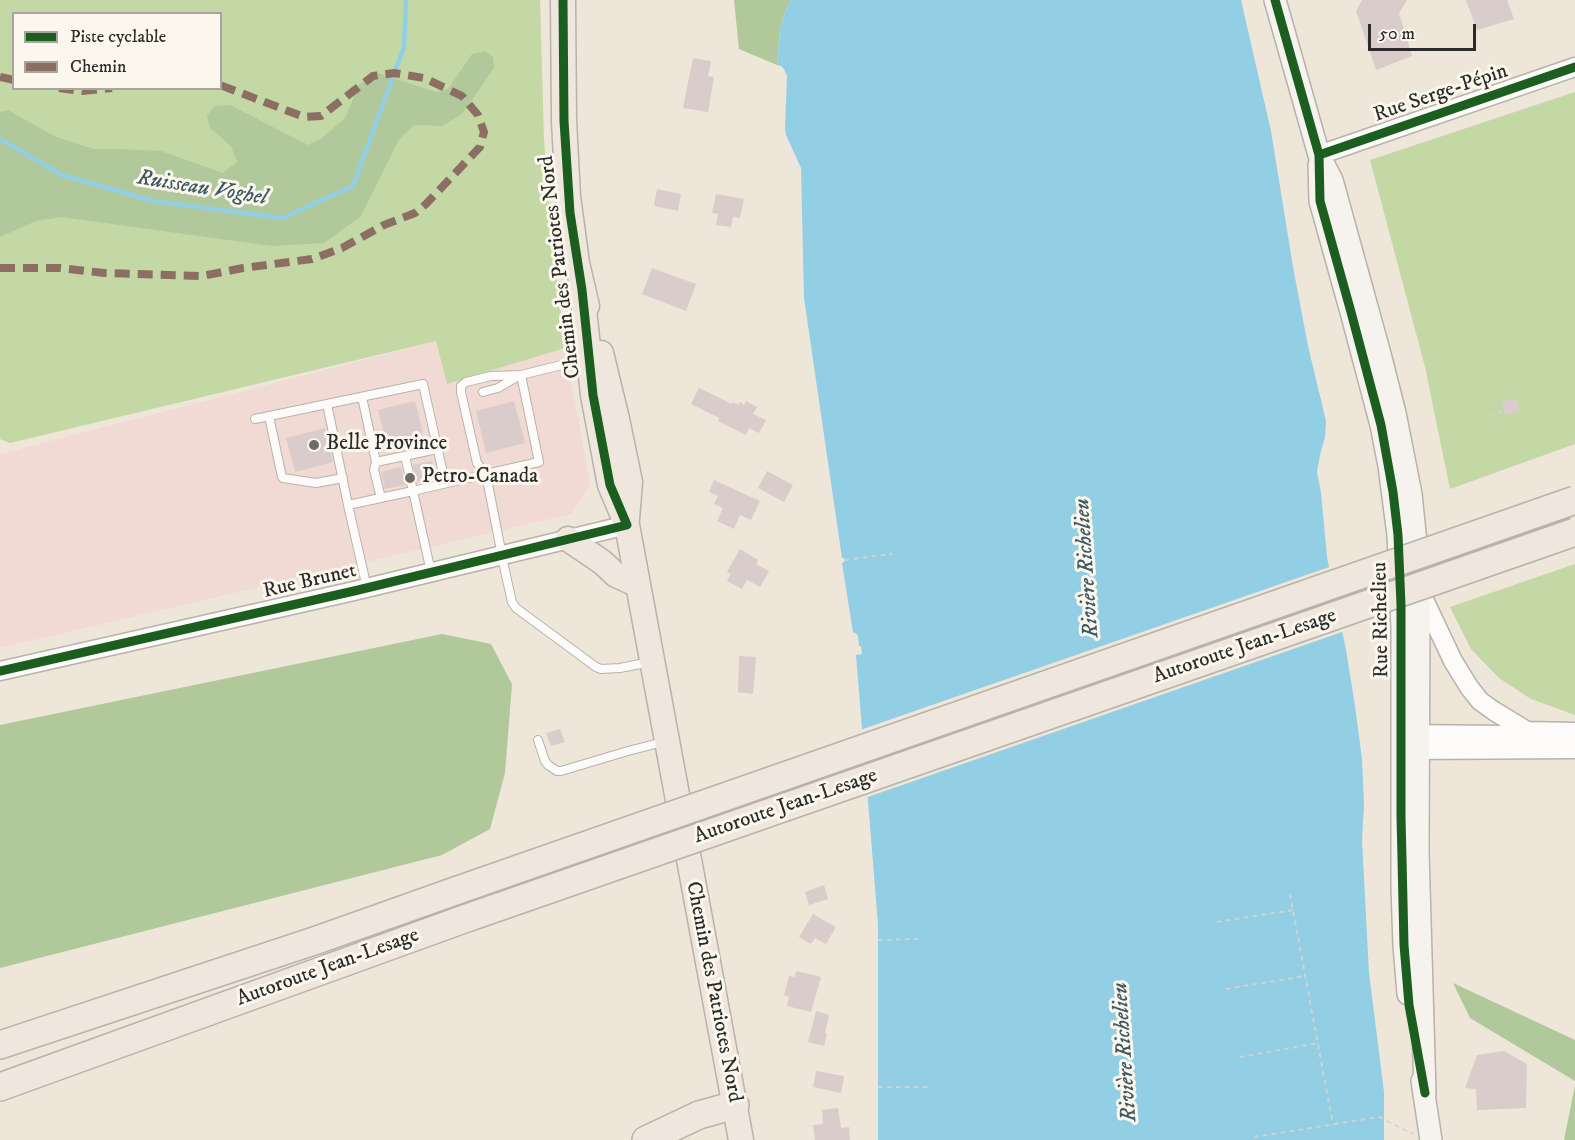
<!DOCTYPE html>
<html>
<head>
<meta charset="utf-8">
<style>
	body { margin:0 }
	#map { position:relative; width:1575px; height:1140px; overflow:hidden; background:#ede6d9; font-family:"IM FELL DW Pica",serif }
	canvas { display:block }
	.legend { position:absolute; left:12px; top:12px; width:210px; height:78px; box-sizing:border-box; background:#fbf7ec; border:2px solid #a8a59f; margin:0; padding:8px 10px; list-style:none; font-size:18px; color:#2b2b2b }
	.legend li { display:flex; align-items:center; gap:12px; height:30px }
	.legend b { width:30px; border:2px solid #a8a59f }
	.scale { position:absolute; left:1368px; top:24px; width:108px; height:27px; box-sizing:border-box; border:3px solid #2b2b2b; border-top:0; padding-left:8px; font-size:18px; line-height:21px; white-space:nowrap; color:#2b2b2b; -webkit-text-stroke:4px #fbf7ec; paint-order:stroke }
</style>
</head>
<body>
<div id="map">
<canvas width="1575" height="1140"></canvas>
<ul class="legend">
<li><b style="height:8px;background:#1b5e20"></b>Piste cyclable</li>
<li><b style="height:8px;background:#8d6e63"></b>Chemin</li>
</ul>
<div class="scale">50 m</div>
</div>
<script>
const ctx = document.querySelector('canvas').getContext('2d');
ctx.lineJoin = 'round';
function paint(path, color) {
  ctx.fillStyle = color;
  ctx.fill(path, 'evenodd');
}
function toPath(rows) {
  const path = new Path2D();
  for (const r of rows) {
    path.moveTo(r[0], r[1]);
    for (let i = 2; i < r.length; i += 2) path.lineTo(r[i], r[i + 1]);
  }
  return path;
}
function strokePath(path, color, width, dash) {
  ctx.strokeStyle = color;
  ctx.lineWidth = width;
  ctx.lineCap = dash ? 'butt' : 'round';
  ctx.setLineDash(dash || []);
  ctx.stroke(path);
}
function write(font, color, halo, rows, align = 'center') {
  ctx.font = font + ' "IM FELL DW Pica",serif';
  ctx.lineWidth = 6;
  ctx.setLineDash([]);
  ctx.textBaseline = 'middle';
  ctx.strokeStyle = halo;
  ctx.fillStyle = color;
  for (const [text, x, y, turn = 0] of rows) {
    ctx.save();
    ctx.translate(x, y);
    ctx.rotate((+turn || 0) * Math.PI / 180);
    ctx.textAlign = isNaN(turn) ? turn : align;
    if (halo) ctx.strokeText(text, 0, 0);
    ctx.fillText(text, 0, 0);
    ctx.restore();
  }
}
const built = toPath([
	[437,341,447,384,565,348,590,484,571,514,0,648,0,454]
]);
const green = toPath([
	[0,0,540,0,544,140,552,240,565,348,447,384,436,341,10,443,0,439],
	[14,14,220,14,220,88,14,88],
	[1575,92,1575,444,1450,489,1425,367,1370,160],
	[1575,564,1575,715,1531,699,1499,678,1471,649,1450,607]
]);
const forest = toPath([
	[734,0,791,0,787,7,780,28,777,65,739,49],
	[485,51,493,57,494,68,462,114,442,126,414,125,398,141,361,216,324,243,272,246,61,217,36,221,0,237,0,112,8,110,56,137,94,149,119,149,161,151,223,173,237,162,231,146,210,128,207,116,214,106,230,105,308,145,321,139,345,118,359,85,377,73,436,92,448,89,472,54],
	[442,634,491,644,512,684,505,773,490,829,442,855,0,968,0,725],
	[1453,983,1575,1040,1575,1081,1470,1018],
	[1575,1085,1575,1140,1564,1140]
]);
const water = toPath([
	[791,0,1241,0,1271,131,1293,267,1308,346,1326,421,1325,437,1320,455,1317,472,1321,493,1327,557,1346,650,1355,706,1362,759,1364,805,1362,840,1369,973,1384,1092,1384,1140,878,1140,878,924,856,655,862,654,861,646,859,646,858,635,853,632,842,563,845,561,844,558,842,558,804,298,801,168,786,135,785,128,787,76,784,69,781,66,777,65,780,28,787,7]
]);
const pier = toPath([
	[1332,566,1345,631,865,798,860,730]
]);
const stream = toPath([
	[0,139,62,175,153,201,282,218,353,186,404,47,406,0]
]);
const building = toPath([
	[1362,0,1407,0,1399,13,1412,56,1376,70,1356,11],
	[1466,0,1507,0,1514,19,1477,30],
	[693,58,711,61,708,76,714,77,708,112,683,108],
	[657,189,681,194,678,211,654,206],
	[716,194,744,199,740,218,733,217,731,227,716,225,718,214,712,213],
	[652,268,696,284,686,311,642,294],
	[699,388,732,404,733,402,738,405,740,402,744,405,746,401,757,407,753,414,766,420,759,433,749,428,746,435,718,421,719,418,691,404],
	[1516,398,1520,411,1505,415,1501,402],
	[415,401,423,433,386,442,378,410],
	[514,401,525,443,486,453,476,411],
	[325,428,333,462,295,472,286,438],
	[432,461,435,479,417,482,413,465],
	[401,467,405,485,385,489,381,472],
	[767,471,793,485,784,502,758,488],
	[714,480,760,501,751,520,740,515,734,529,717,521,723,508,714,504,718,496,709,492],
	[740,549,758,560,756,564,769,571,760,587,747,580,742,589,727,581,731,574,727,572],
	[739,656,756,657,753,694,738,692],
	[560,729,565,742,551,746,546,733],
	[824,885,828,899,809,905,805,892],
	[813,914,836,927,826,944,815,938,811,944,799,937],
	[796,971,821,977,811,1012,787,1006,789,997,784,995,789,976,795,977],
	[816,1011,829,1015,825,1033,827,1033,824,1046,808,1042],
	[1504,1051,1527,1064,1526,1108,1477,1110,1476,1089,1465,1088,1477,1055],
	[816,1071,844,1076,841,1093,813,1087],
	[838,1108,841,1128,849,1127,850,1140,815,1140,813,1125,823,1124,822,1110]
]);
const path = toPath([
	[1489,416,1504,411],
	[845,560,892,554],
	[1290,894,1333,1125],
	[1217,922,1293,910],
	[878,940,921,939],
	[1226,989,1305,976],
	[1240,1057,1318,1043],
	[878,1087,932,1087],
	[1254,1137,1379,1117,1413,1134]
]);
const service = toPath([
	[586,359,521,375,539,462,486,474,505,571,512,602,516,608,596,667,601,669,620,668,650,662],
	[483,392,498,388,520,375],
	[362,397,376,462,437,449],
	[269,416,282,477,283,478,316,483,343,478],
	[255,419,327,404],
	[376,462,374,470,381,498],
	[348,505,327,404,423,384,445,482],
	[431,572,413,491,486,474,477,463,461,392,461,386,466,382,491,376,521,375],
	[367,588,348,505,413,491,405,456],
	[538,740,545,761,548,765,557,771,561,771,628,751,663,742]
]);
const tertiary = toPath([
	[1319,155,1575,67],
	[1419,589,1453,661,1469,687,1480,701,1494,711,1527,731],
	[0,671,354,591,627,525],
	[1406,734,1503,735,1527,731,1575,732],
	[1406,750,1575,749]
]);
const secondary = toPath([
	[1275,0,1319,155,1332,180,1380,354,1395,413,1411,494,1418,562,1419,616,1418,852,1425,1093],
	[1319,165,1320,201,1351,312,1381,425,1389,466,1398,535,1402,628,1402,888,1404,945,1408,994],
	[1422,1081,1431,1140]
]);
const primary = toPath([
	[563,0,564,121,568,196,577,263,587,306],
	[582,290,593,395,610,485,627,525,741,1140],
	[601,353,617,419,630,482,627,519],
	[568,539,602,562,616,575,638,585]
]);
const motorway = toPath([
	[0,1045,317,940,458,890],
	[0,1087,467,918],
	[646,1140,699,1115,735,1105]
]);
const motorwayBridge = toPath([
	[458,890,1575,500],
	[467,918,1575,532]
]);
const quiet = toPath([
	[0,77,14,80],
	[59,88,82,91,112,88],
	[0,268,60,268,104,273,202,276,243,268,312,259,342,248,384,225,415,213,426,204,480,147,484,132,478,115,462,96,424,78,394,73,373,76,321,116,304,117,220,85]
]);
const cycleway = toPath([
	[1275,0,1319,155,1320,201,1351,312,1381,425,1393,492,1398,535,1401,605,1401,816,1404,945,1409,1005,1425,1093],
	[1319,155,1575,67],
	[0,671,354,591,627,525,610,485,593,395,582,290,570,213,564,121,563,0]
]);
const markers = [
	[314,445,6,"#6f6c68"],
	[410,478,6,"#6f6c68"]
];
const streetNames = [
	["Rue Serge-Pépin",1441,94,-19],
	["Chemin des Patriotes Nord",561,267,-97],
	["Rue Brunet",310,582,-13],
	["Rue Richelieu",1382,620,-91],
	["Autoroute Jean-Lesage",1245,647,-19],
	["Autoroute Jean-Lesage",786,807,-19],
	["Autoroute Jean-Lesage",328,968,-20],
	["Chemin des Patriotes Nord",713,992,79]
];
const poiNames = [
	["Belle Province",326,445],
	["Petro-Canada",422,478]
];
const waterNames = [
	["Ruisseau Voghel",202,189,9],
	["Rivière Richelieu",1088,568,-94],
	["Rivière Richelieu",1126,1052,-94]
];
paint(built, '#f2dad4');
paint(green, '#c3d8a4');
paint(forest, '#b1c89b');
paint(water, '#92cee4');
paint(pier, '#ede6d9');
strokePath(stream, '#92cee4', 4.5);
paint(building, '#daccca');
strokePath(service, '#b7b2aa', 10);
strokePath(tertiary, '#b7b2aa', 21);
strokePath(secondary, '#b7b2aa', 24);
strokePath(primary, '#b7b2aa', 27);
strokePath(motorway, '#b7b2aa', 30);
strokePath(path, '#d4d2d0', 2, [4.5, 4.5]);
strokePath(service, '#fcfbf9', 8);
strokePath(tertiary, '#fcfbf9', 18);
strokePath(secondary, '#f6f3ef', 21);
strokePath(primary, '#efe6de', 24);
strokePath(motorway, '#efe6de', 27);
strokePath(motorwayBridge, '#b7b2aa', 30, []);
strokePath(motorwayBridge, '#efe6de', 27);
strokePath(quiet, '#8d6e63', 8, [15, 8]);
strokePath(cycleway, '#1b5e20', 9);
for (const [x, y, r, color] of markers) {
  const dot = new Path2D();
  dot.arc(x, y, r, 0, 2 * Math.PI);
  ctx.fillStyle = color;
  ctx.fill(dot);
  strokePath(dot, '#fbf7ec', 2);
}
write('21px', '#2b2b2b', '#fbf7ec', streetNames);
write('21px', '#2b2b2b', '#fbf7ec', poiNames, 'left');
write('italic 22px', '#3e5964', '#fbf7ec', waterNames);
</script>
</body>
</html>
